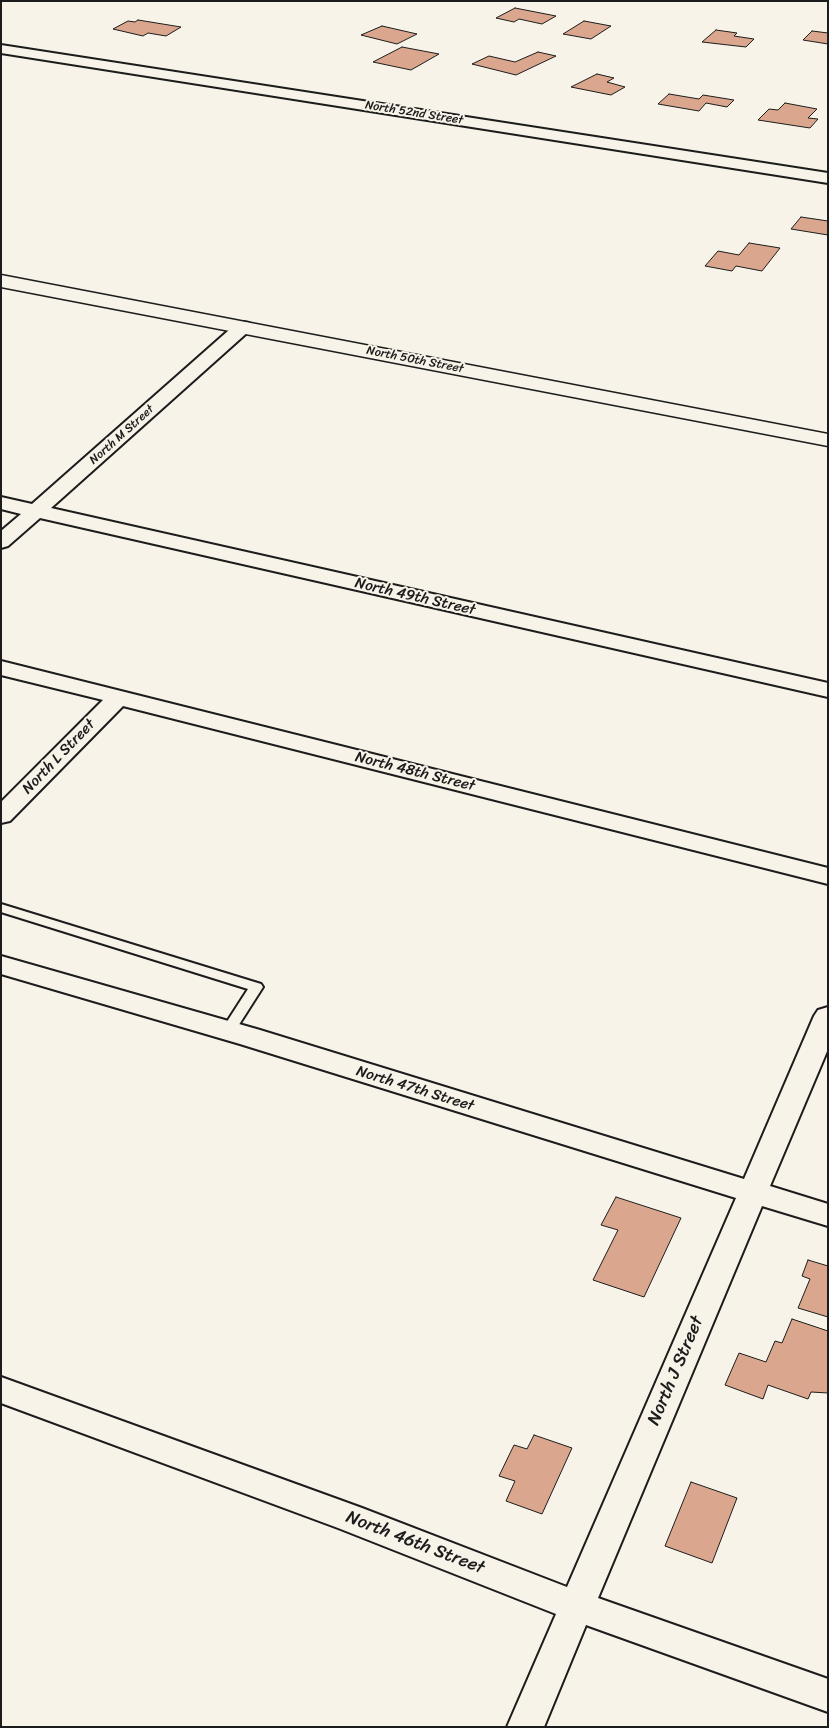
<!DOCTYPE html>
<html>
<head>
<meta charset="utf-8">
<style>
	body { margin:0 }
	#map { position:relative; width:829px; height:1728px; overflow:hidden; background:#f7f3e8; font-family:Sriracha,sans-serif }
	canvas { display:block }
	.frame { position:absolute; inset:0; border:2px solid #1c1c1c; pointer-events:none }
</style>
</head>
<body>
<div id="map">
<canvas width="829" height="1728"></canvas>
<div class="frame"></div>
</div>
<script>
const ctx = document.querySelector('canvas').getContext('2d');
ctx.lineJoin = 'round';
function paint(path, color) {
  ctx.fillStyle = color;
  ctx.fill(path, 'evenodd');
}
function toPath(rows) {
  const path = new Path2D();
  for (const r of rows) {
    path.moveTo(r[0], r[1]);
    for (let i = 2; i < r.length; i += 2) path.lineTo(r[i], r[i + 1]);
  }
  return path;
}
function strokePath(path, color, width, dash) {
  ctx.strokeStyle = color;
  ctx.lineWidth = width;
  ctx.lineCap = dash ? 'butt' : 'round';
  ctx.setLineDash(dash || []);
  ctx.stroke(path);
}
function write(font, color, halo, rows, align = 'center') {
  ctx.font = font + ' Sriracha,sans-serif';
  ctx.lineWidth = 4;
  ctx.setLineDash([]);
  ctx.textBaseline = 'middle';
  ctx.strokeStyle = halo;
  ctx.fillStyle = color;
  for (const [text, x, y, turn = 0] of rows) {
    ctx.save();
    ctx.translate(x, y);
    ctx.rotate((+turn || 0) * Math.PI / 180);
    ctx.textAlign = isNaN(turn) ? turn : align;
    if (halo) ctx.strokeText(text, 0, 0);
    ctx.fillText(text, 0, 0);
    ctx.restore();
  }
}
const building = toPath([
	[515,8,556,16,542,24,519,19,514,22,496,18,515,8],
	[138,20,181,27,166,36,148,33,143,36,113,29,128,21,135,22,138,20],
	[584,21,611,26,591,39,563,34,584,21],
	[382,26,417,34,397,44,361,35,382,26],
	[716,30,737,33,734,36,754,39,746,47,702,42,716,30],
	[812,31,828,33,828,44,803,40,812,31],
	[402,47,439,54,411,70,373,62,402,47],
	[538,52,556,56,516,75,472,64,489,56,515,62,538,52],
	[597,74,614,78,607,82,625,87,611,95,571,87,597,74],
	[669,94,699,99,703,95,734,100,727,107,706,103,699,111,658,104,669,94],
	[785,103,817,109,808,118,818,119,810,128,758,120,769,109,778,110,785,103],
	[801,217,828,221,828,235,791,229,801,217],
	[749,243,780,248,762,271,736,266,732,271,705,266,718,251,739,255,749,243],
	[616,1197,681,1218,644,1297,593,1280,618,1230,601,1225,616,1197],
	[808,1260,828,1266,828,1317,798,1308,810,1279,802,1276,808,1260],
	[792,1319,828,1331,828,1393,811,1392,808,1399,768,1385,763,1399,725,1385,739,1353,766,1362,775,1341,782,1343,792,1319],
	[534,1435,572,1448,542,1514,506,1501,515,1481,499,1476,514,1445,527,1449,534,1435],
	[691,1482,737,1498,712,1563,665,1546,691,1482]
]);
const lane = toPath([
	[1,904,261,984,263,987,233,1034,223,1034,221,1031,248,989,1,912,1,904]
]);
const street = toPath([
	[1,45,828,173,828,183,1,53,1,45],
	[243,322,249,323,252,327,249,331,51,508,828,683,828,697,40,518,8,546,1,548,1,531,21,514,1,509,1,497,32,504,237,323,243,322],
	[1,661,828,868,828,884,123,706,10,821,1,823,1,802,103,700,1,675,1,661],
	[1,956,260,1030,744,1179,814,1016,818,1010,828,1007,828,1049,770,1186,828,1204,828,1226,762,1206,598,1598,828,1679,828,1712,586,1625,544,1727,507,1727,556,1614,338,1528,1,1403,1,1377,362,1508,567,1587,736,1198,240,1044,1,974,1,956]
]);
const secondary = toPath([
	[1,275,828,434,828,446,1,287,1,275]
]);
const farStreetnames = [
	["North 52nd Street",414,113,9],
	["North 50th Street",415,360,11],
	["North M Street",122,435,-42]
];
const streetNames = [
	["North 49th Street",415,597,13],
	["North L Street",59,757,-46],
	["North 48th Street",415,772,14],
	["North 47th Street",415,1089,17]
];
const nearStreetnames = [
	["North J Street",676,1371,-67],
	["North 46th Street",415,1543,21]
];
paint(building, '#daa78e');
strokePath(building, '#1c1c1c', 1);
strokePath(lane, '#1c1c1c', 4);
strokePath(street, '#1c1c1c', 4);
strokePath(secondary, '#1c1c1c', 3);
paint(lane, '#f7f3e8');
paint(street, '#f7f3e8');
paint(secondary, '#f7f3e8');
write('12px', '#1c1c1c', '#f7f3e8', farStreetnames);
write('15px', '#1c1c1c', '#f7f3e8', streetNames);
write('18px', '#1c1c1c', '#f7f3e8', nearStreetnames);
</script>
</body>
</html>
